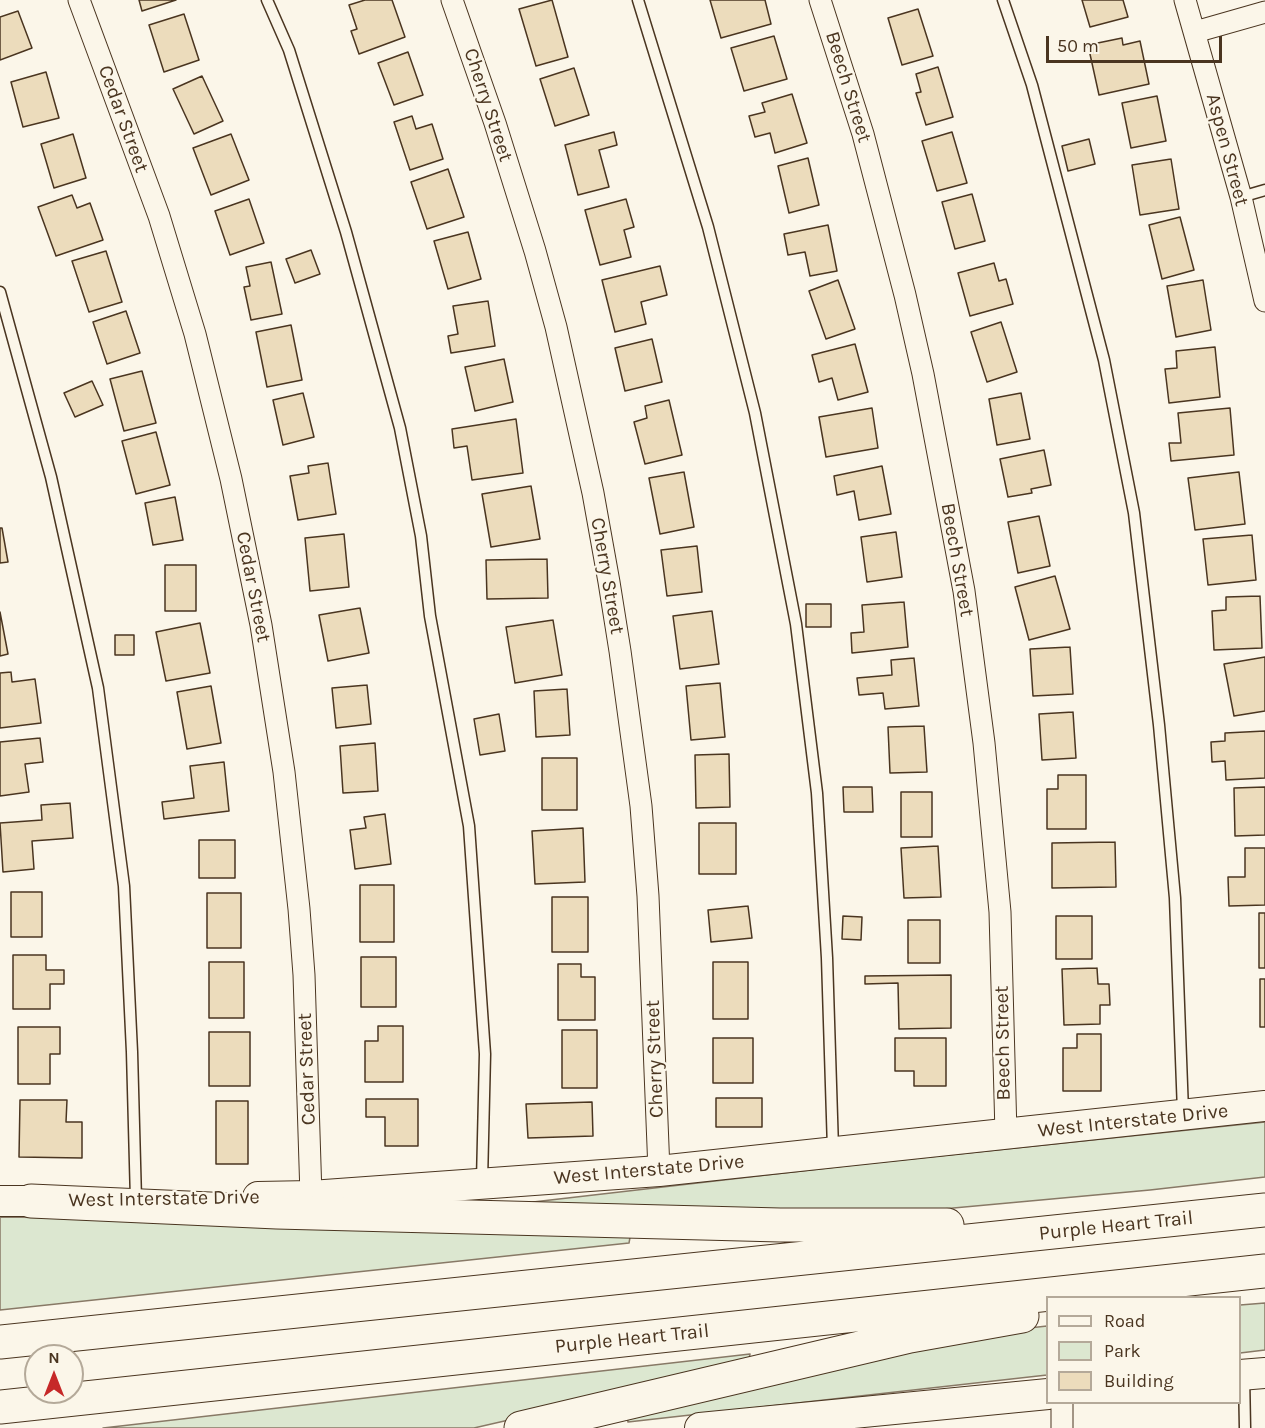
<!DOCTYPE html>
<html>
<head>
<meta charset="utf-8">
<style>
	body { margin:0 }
	#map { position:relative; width:1265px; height:1428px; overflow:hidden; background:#fbf6e9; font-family:Karla,sans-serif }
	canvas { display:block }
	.legend { position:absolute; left:1046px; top:1296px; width:195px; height:108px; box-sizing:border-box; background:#fbf6e9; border:2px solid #b4a999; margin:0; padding:8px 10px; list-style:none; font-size:18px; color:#4a3520 }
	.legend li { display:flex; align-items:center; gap:12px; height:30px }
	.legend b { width:30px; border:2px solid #b4a999 }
	.north { position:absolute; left:24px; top:1344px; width:60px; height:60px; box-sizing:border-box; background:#fbf6e9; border:2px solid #b4a999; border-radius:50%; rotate:0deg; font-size:16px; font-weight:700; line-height:24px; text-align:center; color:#4a3520 }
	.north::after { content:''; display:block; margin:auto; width:21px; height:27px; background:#c62828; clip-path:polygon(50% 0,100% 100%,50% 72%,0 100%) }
	.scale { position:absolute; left:1046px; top:36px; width:176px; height:27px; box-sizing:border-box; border:3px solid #4a3520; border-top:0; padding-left:8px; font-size:18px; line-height:21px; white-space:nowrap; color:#4a3520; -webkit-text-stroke:4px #fbf6e9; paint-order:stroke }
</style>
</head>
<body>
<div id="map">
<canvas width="1265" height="1428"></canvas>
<ul class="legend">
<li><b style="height:8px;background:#fbf6e9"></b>Road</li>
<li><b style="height:16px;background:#dce7d0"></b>Park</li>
<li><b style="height:16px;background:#ecdcbc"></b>Building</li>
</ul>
<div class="north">N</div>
<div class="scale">50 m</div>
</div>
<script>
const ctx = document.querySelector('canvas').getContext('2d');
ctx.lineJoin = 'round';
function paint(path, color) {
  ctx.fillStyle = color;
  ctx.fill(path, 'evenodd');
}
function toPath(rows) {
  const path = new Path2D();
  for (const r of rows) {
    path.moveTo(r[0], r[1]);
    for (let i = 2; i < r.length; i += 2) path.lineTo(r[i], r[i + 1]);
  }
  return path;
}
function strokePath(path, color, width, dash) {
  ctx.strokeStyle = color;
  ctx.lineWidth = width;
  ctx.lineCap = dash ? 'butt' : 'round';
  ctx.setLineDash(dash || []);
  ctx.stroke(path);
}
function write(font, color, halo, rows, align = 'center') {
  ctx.font = font + ' Karla,sans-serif';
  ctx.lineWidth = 4.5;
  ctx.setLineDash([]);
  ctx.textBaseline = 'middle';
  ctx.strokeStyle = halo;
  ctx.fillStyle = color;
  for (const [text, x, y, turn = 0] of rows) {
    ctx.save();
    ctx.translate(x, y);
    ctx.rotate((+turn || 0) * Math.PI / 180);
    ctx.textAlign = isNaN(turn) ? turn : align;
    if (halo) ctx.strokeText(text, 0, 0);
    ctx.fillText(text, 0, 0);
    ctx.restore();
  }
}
const green = toPath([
	[1265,1122,1265,1177,1150,1190,877,1215,531,1211,533,1202,862,1164,1265,1122],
	[0,1217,248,1220,631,1232,629,1243,0,1310,0,1217],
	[1265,1303,1265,1350,1240,1353,1240,1305,1265,1303],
	[1047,1326,1047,1375,628,1422,626,1411,958,1336,1047,1326],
	[750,1354,748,1365,474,1428,103,1428,750,1354]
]);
const building = toPath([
	[139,0,176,0,142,11,139,0],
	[365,0,392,0,405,37,359,54,351,31,357,29,349,5,365,0],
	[552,0,568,57,536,66,519,9,552,0],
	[710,0,765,0,771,24,721,38,710,0],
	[1082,0,1123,0,1128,17,1090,27,1082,0],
	[918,9,933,56,902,65,888,18,918,9],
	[18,11,32,48,0,60,0,17,18,11],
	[184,14,199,60,164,72,149,25,184,14],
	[774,36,787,79,744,91,731,48,774,36],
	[1122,38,1123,45,1140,41,1149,84,1099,95,1088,45,1122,38],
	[408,52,423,95,394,105,378,63,408,52],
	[938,67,953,117,926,125,916,93,921,92,916,74,938,67],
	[574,68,589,115,555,126,540,79,574,68],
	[46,72,59,118,23,127,11,82,46,72],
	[202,76,223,121,194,134,173,89,202,76],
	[792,94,807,143,775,153,770,133,755,137,749,116,765,112,762,103,792,94],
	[1157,96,1166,141,1131,148,1122,103,1157,96],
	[412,116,416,129,432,124,443,159,410,170,394,122,412,116],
	[614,132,617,145,599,150,609,187,578,195,565,145,614,132],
	[952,132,967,183,937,191,922,141,952,132],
	[73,134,86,178,54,188,41,144,73,134],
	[231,134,249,180,211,195,193,148,231,134],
	[1089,139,1095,164,1068,171,1062,146,1089,139],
	[808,158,819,205,789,213,778,166,808,158],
	[1171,159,1179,209,1140,215,1132,165,1171,159],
	[448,169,464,217,427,229,411,182,448,169],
	[972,194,985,241,955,249,942,202,972,194],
	[72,195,77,208,90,203,103,240,56,256,38,207,72,195],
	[249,199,264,243,230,255,215,211,249,199],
	[626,199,634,227,624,230,631,257,600,265,585,210,626,199],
	[1180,217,1194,270,1162,279,1149,225,1180,217],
	[828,225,837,271,810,276,805,252,788,255,784,234,828,225],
	[468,232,481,279,448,289,434,241,468,232],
	[311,250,320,274,295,283,286,259,311,250],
	[106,251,122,302,89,312,72,261,106,251],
	[271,262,282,314,251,320,244,287,250,286,246,267,271,262],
	[994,263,999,281,1006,279,1013,304,970,316,958,273,994,263],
	[660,266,667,295,641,302,646,324,615,332,602,280,660,266],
	[838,280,855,329,826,339,809,291,838,280],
	[1203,280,1211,330,1176,337,1167,286,1203,280],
	[488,301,495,346,451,353,448,336,458,334,453,306,488,301],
	[126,311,140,353,107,364,93,322,126,311],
	[1001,322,1017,372,987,382,971,332,1001,322],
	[291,325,302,380,267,387,256,332,291,325],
	[652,339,662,382,625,391,615,348,652,339],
	[855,344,868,392,838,400,832,378,819,382,812,355,855,344],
	[1215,347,1220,397,1169,403,1165,369,1177,368,1176,351,1215,347],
	[504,359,513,402,475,411,465,367,504,359],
	[142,371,156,423,124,431,110,379,142,371],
	[92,381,103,405,75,417,64,393,92,381],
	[303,393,314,437,283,445,273,400,303,393],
	[1021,393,1030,439,997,445,989,399,1021,393],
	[669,400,682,455,645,464,634,422,647,418,645,406,669,400],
	[872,408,878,448,826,457,819,417,872,408],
	[1230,408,1234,455,1171,461,1169,443,1181,443,1178,413,1230,408],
	[516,419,523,473,472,480,467,446,454,448,452,429,516,419],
	[156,432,170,485,136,494,122,441,156,432],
	[1044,450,1051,485,1031,489,1032,493,1008,497,1000,459,1044,450],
	[328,463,336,514,298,520,290,476,309,473,308,466,328,463],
	[882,466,891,514,859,520,854,491,837,495,834,476,882,466],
	[684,472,694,527,660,534,649,478,684,472],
	[1239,472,1245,524,1195,530,1188,478,1239,472],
	[531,486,540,539,491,547,482,494,531,486],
	[175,497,183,540,153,545,145,503,175,497],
	[1039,516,1050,566,1018,573,1008,522,1039,516],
	[0,528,2,528,8,562,0,563,0,528],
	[896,532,902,577,867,582,861,537,896,532],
	[344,534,349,587,310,591,305,538,344,534],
	[1252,535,1256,580,1208,585,1203,539,1252,535],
	[697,546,702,592,667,596,661,550,697,546],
	[547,559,548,598,487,599,486,560,547,559],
	[165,565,196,565,196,611,165,611,165,565],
	[1055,576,1070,629,1029,640,1015,587,1055,576],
	[1260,596,1262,648,1214,650,1212,611,1226,610,1226,597,1260,596],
	[904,602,908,647,852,653,851,633,864,632,862,605,904,602],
	[806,604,831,604,831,627,806,627,806,604],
	[360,608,369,653,328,661,319,615,360,608],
	[712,611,719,664,680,669,673,616,712,611],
	[0,612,8,654,0,656,0,612],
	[553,620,562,675,515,683,506,627,553,620],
	[200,623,210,673,166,681,156,632,200,623],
	[115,635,134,635,134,655,115,655,115,635],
	[1070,647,1073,694,1033,696,1030,649,1070,647],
	[1265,657,1265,711,1234,716,1224,664,1265,657],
	[914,658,919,706,885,709,883,693,859,695,857,678,892,675,891,660,914,658],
	[11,672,12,682,35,679,41,723,0,728,0,673,11,672],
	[720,683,725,737,691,740,686,686,720,683],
	[367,685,371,724,336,728,332,688,367,685],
	[211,686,221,743,187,749,177,692,211,686],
	[567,689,570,735,536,737,534,691,567,689],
	[1073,712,1076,758,1042,760,1039,714,1073,712],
	[499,714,505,751,480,755,474,719,499,714],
	[924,726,927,772,890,773,888,727,924,726],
	[1265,731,1265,778,1226,780,1225,761,1212,762,1211,742,1225,741,1225,733,1265,731],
	[40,738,43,762,25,764,29,792,0,796,0,742,40,738],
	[375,743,378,791,343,793,340,746,375,743],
	[729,754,730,807,696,808,695,755,729,754],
	[542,758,577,758,577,810,542,810,542,758],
	[224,762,229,811,164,819,162,802,194,798,190,766,224,762],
	[1058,775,1086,775,1086,829,1047,829,1047,789,1058,789,1058,775],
	[843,787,872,787,873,812,844,812,843,787],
	[1265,787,1265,835,1235,836,1234,788,1265,787],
	[901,792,932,792,932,837,901,837,901,792],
	[70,803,73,838,32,841,34,869,3,872,0,823,42,820,41,805,70,803],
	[385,814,391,864,355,869,350,830,366,828,364,817,385,814],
	[699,823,736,823,736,874,699,874,699,823],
	[583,828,585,882,535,884,532,831,583,828],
	[199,840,235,840,235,878,199,878,199,840],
	[1115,842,1116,887,1052,888,1052,843,1115,842],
	[938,846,941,897,904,898,901,848,938,846],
	[1245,848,1265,848,1265,905,1229,906,1228,877,1245,877,1245,848],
	[360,885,394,885,394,942,360,942,360,885],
	[11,892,42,892,42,937,11,937,11,892],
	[207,893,241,893,241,948,207,948,207,893],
	[552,897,588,897,588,952,552,952,552,897],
	[748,906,752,938,711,942,708,910,748,906],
	[1259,913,1265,913,1265,968,1259,968,1259,913],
	[843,916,862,917,861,940,842,939,843,916],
	[1056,916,1092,916,1092,959,1056,959,1056,916],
	[908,920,940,920,940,963,908,963,908,920],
	[13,955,46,955,46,970,64,970,64,984,50,984,50,1009,13,1009,13,955],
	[361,957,396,957,396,1007,361,1007,361,957],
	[209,962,244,962,244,1018,209,1018,209,962],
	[713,962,748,962,748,1019,713,1019,713,962],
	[558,964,581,964,581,977,595,977,595,1020,558,1020,558,964],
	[1097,968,1098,984,1109,984,1110,1005,1100,1005,1100,1024,1064,1025,1062,969,1097,968],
	[951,975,951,1028,899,1029,898,983,865,984,865,976,951,975],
	[1260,979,1265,979,1265,1027,1260,1027,1260,979],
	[378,1026,403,1026,403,1082,365,1082,365,1041,378,1041,378,1026],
	[18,1027,60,1027,60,1054,50,1054,50,1084,18,1084,18,1027],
	[562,1030,597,1030,597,1088,562,1088,562,1030],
	[209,1032,250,1032,250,1086,209,1086,209,1032],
	[1077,1034,1101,1034,1101,1091,1063,1091,1063,1048,1077,1048,1077,1034],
	[713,1038,753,1038,753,1083,713,1083,713,1038],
	[895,1038,946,1038,946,1086,914,1086,914,1071,895,1071,895,1038],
	[716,1098,762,1098,762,1127,716,1127,716,1098],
	[366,1099,418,1099,418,1146,385,1146,385,1117,366,1117,366,1099],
	[20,1100,67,1100,66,1122,82,1122,82,1158,19,1157,20,1100],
	[216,1101,248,1101,248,1164,216,1164,216,1101],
	[592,1102,593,1136,528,1138,526,1104,592,1102]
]);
const lane = toPath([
	[267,0,289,50,346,232,400,428,421,536,430,616,469,826,485,1054,482,1181],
	[638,0,708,227,755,413,796,624,817,793,827,958,833,1149],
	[1003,0,1032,85,1104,360,1134,513,1159,725,1175,898,1183,1112],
	[1241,197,1265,190],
	[0,292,51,477,98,688,124,886,132,1052,136,1200],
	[1244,1375,1245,1428]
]);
const street = toPath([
	[79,0,159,216,195,334,231,479,261,625,284,772,299,909,304,975,311,1196],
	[452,0,495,123,535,251,556,327,593,493,609,582,620,651,641,806,648,896,659,1171],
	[820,0,863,134,905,295,923,374,964,591,984,743,1000,912,1006,1134],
	[1185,0,1241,197,1265,301],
	[1195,32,1265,12],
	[1062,1402,1062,1428]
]);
const secondary = toPath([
	[258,1197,311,1196,659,1171,1265,1106],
	[0,1201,54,1201],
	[1240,1375,1265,1373],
	[700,1428,1048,1394]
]);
const highway = toPath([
	[31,1201,277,1212,780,1225,947,1225],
	[0,1342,1265,1210],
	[0,1407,1265,1271],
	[521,1428,910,1336,1022,1316]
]);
const streetNames = [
	["Beech Street",848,87,73],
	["Cherry Street",488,105,72],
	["Cedar Street",123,119,70],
	["Aspen Street",1227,150,75],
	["Beech Street",957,560,80],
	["Cherry Street",607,576,80],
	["Cedar Street",253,587,79],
	["Beech Street",1003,1043,-91],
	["Cherry Street",655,1059,-92],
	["Cedar Street",307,1069,-92],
	["West Interstate Drive",1133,1121,-6],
	["West Interstate Drive",649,1170,-5],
	["West Interstate Drive",164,1199,-1],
	["Purple Heart Trail",1116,1226,-6],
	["Purple Heart Trail",632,1339,-6]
];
paint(green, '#dce7d0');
strokePath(green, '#887966', 1.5);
paint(building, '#ecdcbc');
strokePath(building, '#4a3520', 1.5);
strokePath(lane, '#4a3520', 13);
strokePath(street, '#4a3520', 23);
strokePath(secondary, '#4a3520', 32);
strokePath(highway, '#4a3520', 35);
strokePath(lane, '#fbf6e9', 10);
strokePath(street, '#fbf6e9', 21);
strokePath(secondary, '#fbf6e9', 30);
strokePath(highway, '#fbf6e9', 33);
write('20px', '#4a3520', '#fbf6e9', streetNames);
</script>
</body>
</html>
